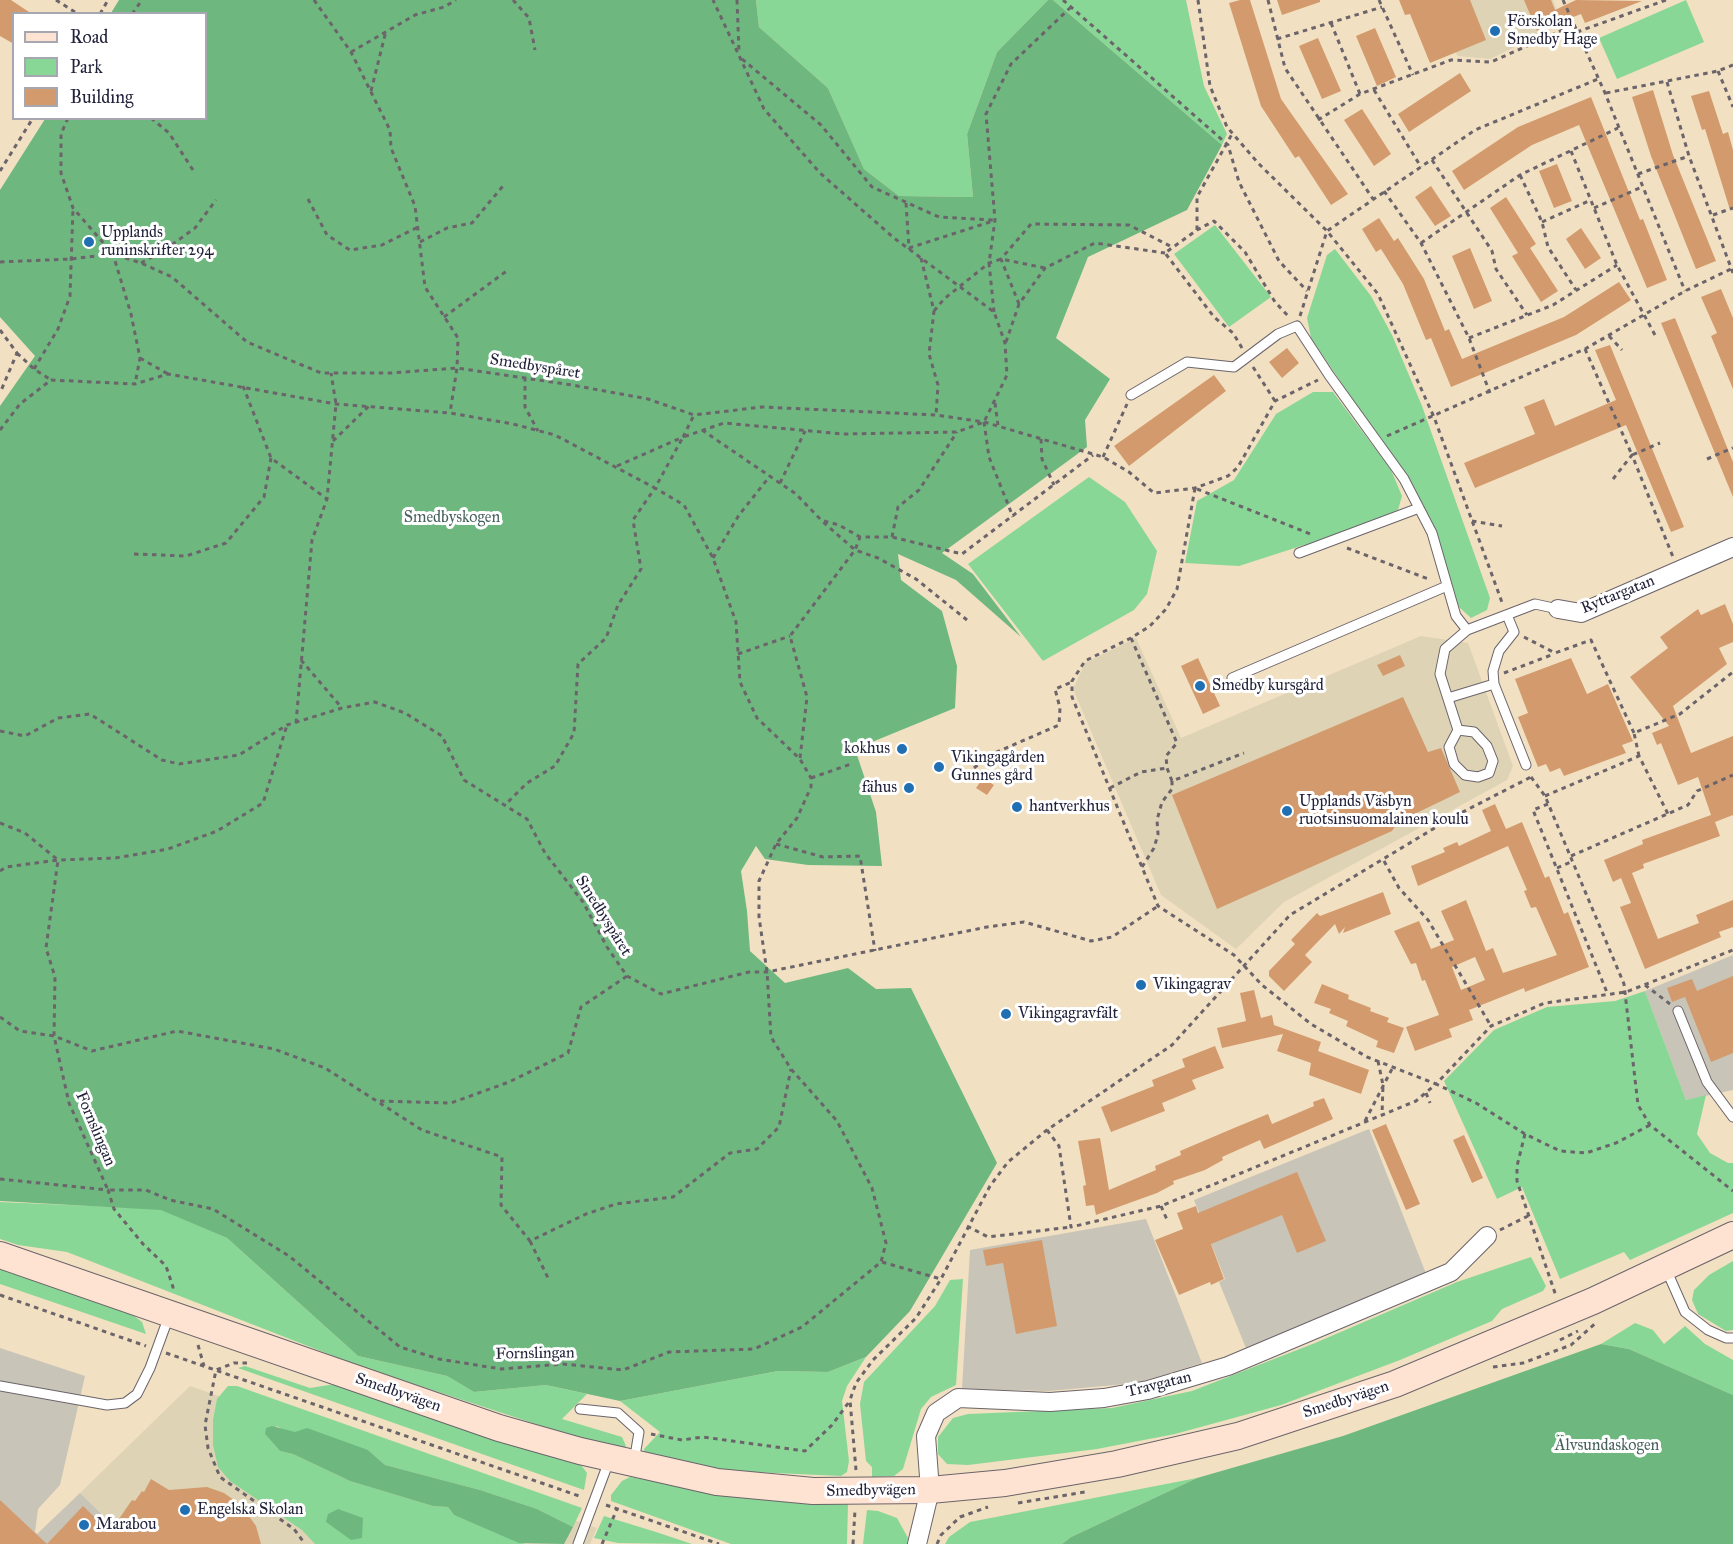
<!DOCTYPE html>
<html>
<head>
<meta charset="utf-8">
<style>
	body { margin:0 }
	#map { position:relative; width:1733px; height:1544px; overflow:hidden; background:#f2e0c2; font-family:"IM FELL Great Primer",serif }
	canvas { display:block }
	.legend { position:absolute; left:12px; top:12px; width:195px; height:108px; box-sizing:border-box; background:#fff; border:2px solid #a7a7b1; margin:0; padding:8px 10px; list-style:none; font-size:18px; color:#22223b }
	.legend li { display:flex; align-items:center; gap:12px; height:30px }
	.legend b { width:30px; border:2px solid #a7a7b1 }
</style>
</head>
<body>
<div id="map">
<canvas width="1733" height="1544"></canvas>
<ul class="legend">
<li><b style="height:8px;background:#fee3d2"></b>Road</li>
<li><b style="height:16px;background:#89d796"></b>Park</li>
<li><b style="height:16px;background:#d39b6d"></b>Building</li>
</ul>
</div>
<script>
const ctx = document.querySelector('canvas').getContext('2d');
ctx.lineJoin = 'round';
function paint(path, color) {
  ctx.fillStyle = color;
  ctx.fill(path, 'evenodd');
}
function toPath(rows) {
  const path = new Path2D();
  for (const r of rows) {
    path.moveTo(r[0], r[1]);
    for (let i = 2; i < r.length; i += 2) path.lineTo(r[i], r[i + 1]);
  }
  return path;
}
function strokePath(path, color, width, dash) {
  ctx.strokeStyle = color;
  ctx.lineWidth = width;
  ctx.lineCap = dash ? 'butt' : 'round';
  ctx.setLineDash(dash || []);
  ctx.stroke(path);
}
function write(font, color, halo, rows, align = 'center') {
  ctx.font = font + ' "IM FELL Great Primer",serif';
  ctx.lineWidth = 6;
  ctx.setLineDash([]);
  ctx.textBaseline = 'middle';
  ctx.strokeStyle = halo;
  ctx.fillStyle = color;
  for (const [text, x, y, turn = 0] of rows) {
    ctx.save();
    ctx.translate(x, y);
    ctx.rotate((+turn || 0) * Math.PI / 180);
    ctx.textAlign = isNaN(turn) ? turn : align;
    if (halo) ctx.strokeText(text, 0, 0);
    ctx.fillText(text, 0, 0);
    ctx.restore();
  }
}
const built = toPath([
	[1431,0,1553,0,1562,24,1490,59,1458,56,1446,39],
	[1421,636,1468,643,1513,766,1507,780,1284,902,1236,949,1161,895,1073,689,1085,663,1136,638,1181,738],
	[190,1386,597,1528,590,1544,134,1544,80,1493]
]);
const industrial = toPath([
	[1733,955,1733,1090,1686,1100,1645,991],
	[1369,1129,1427,1276,1246,1348,1219,1282,1225,1279,1194,1200],
	[1146,1219,1202,1363,1137,1383,1049,1391,962,1389,970,1250],
	[0,1348,85,1376,60,1485,38,1509,35,1532,37,1534,80,1493,133,1544,0,1544]
]);
const green = toPath([
	[756,0,1048,0,997,52,967,134,973,197,899,196,864,169,828,88,759,27],
	[1053,0,1186,0,1204,86,1227,134,1222,145],
	[1686,0,1704,42,1617,79,1599,38],
	[1215,225,1271,297,1229,327,1174,254],
	[1335,249,1371,296,1392,335,1422,406,1490,598,1487,610,1471,618,1459,607,1436,533,1418,496,1311,338,1307,318,1327,255],
	[1313,392,1333,392,1391,470,1402,496,1398,510,1315,544,1304,545,1239,566,1185,563,1197,501,1234,480,1276,414],
	[1089,477,1125,502,1157,551,1147,594,1134,610,1043,661,968,564],
	[1645,991,1686,1100,1706,1095,1697,1134,1710,1153,1728,1163,1733,1163,1733,1213,1630,1260,1624,1252,1560,1279,1522,1187,1497,1199,1444,1081,1494,1030,1547,1007,1615,1001],
	[0,1202,161,1209,227,1238,358,1356,447,1376,474,1392,546,1385,587,1394,562,1419,622,1437,626,1446,621,1452,359,1366,67,1252,18,1245,0,1239],
	[1531,1257,1546,1286,1543,1291,1502,1309,1492,1321,1400,1360,1281,1405,1175,1434,1097,1449,968,1465,947,1464,938,1454,938,1437,953,1418,968,1414,1112,1408,1192,1391,1315,1343,1457,1282],
	[1733,1261,1733,1330,1726,1331,1698,1314,1692,1300,1694,1290,1709,1275],
	[0,1264,129,1312,142,1322,146,1334,0,1284],
	[963,1279,956,1385,931,1397,921,1409,903,1469,894,1476,872,1477,872,1467,866,1461,860,1404,864,1382,935,1306,950,1280],
	[1635,1323,1653,1330,1664,1344,1685,1326,1705,1344,1733,1360,1733,1395,1629,1349,1601,1344],
	[866,1357,847,1386,842,1401,849,1461,847,1472,841,1476,709,1470,646,1459,644,1449,660,1432,620,1401,778,1371,828,1372],
	[245,1366,310,1388,335,1384,447,1424,581,1465,587,1473,584,1490,238,1368],
	[228,1386,237,1386,582,1508,573,1527,537,1509,480,1490,385,1465,368,1450,285,1431,277,1426,265,1434,280,1451,293,1454,350,1481,433,1506,448,1507,454,1515,525,1544,315,1544,302,1530,230,1481,218,1467,213,1445,213,1420,217,1399],
	[630,1477,714,1492,848,1504,847,1544,731,1544,611,1501,611,1495,622,1481],
	[1197,1478,1071,1537,1062,1544,945,1544,949,1537,970,1522],
	[867,1510,878,1511,897,1518,908,1538,907,1544,863,1544],
	[604,1516,656,1532,692,1544,618,1543,594,1538]
]);
const forest = toPath([
	[119,0,756,0,759,27,828,88,864,169,899,196,973,197,967,134,997,52,1048,0,1053,0,1222,145,1187,210,1088,257,1056,338,1110,379,1085,420,1087,447,942,553,973,574,1021,637,956,580,898,554,901,580,942,611,957,666,955,708,855,749,876,812,882,866,808,865,765,859,756,846,741,871,747,911,750,951,785,983,848,968,876,989,911,988,997,1163,910,1311,866,1357,828,1372,778,1371,620,1401,546,1385,474,1392,447,1376,358,1356,227,1238,161,1210,0,1201,0,406,35,356,0,317,0,190,45,119,206,118,206,14,111,13],
	[1601,1344,1629,1349,1733,1395,1733,1544,1062,1544,1071,1537,1197,1478,1343,1436],
	[272,1426,295,1432,307,1428,368,1450,385,1465,480,1490,537,1509,573,1527,564,1544,519,1543,454,1515,448,1507,433,1506,350,1481,293,1454,280,1451,265,1434,266,1428],
	[338,1509,363,1518,362,1538,351,1540,326,1522,328,1514]
]);
const building = toPath([
	[0,0,11,0,32,14,14,14,14,44,0,36],
	[1240,0,1250,0,1281,99,1348,194,1331,205,1299,156,1295,158,1261,106,1229,3],
	[1277,0,1320,0,1320,2,1282,15],
	[1399,0,1470,0,1486,40,1430,63,1410,14,1405,15],
	[1524,0,1551,0,1555,10,1576,0,1642,1,1585,23,1581,14,1537,31],
	[1375,28,1396,77,1377,86,1356,36],
	[1318,38,1341,91,1322,99,1299,46],
	[1460,73,1471,91,1409,132,1398,114],
	[1653,90,1673,155,1716,261,1696,269,1651,156,1632,97],
	[1709,91,1723,134,1728,132,1733,150,1733,210,1730,210,1705,129,1702,130,1691,96],
	[1591,97,1640,220,1643,219,1667,280,1647,288,1579,125,1532,145,1464,190,1452,171,1518,127],
	[1362,109,1391,154,1374,166,1344,120],
	[1557,164,1572,201,1554,208,1539,171],
	[1431,186,1451,216,1435,226,1415,197],
	[1506,197,1536,244,1530,248,1558,291,1541,302,1512,256,1518,253,1490,208],
	[1379,218,1394,241,1398,238,1424,279,1445,331,1449,329,1462,359,1564,317,1619,282,1631,300,1576,335,1451,387,1431,338,1426,340,1403,284,1381,249,1376,252,1362,229],
	[1581,228,1601,258,1585,269,1566,239],
	[1470,248,1492,301,1474,309,1452,256],
	[1721,289,1733,318,1733,389,1711,336,1717,333,1701,297],
	[1675,318,1733,462,1733,497,1661,323],
	[1610,345,1684,527,1671,532,1626,425,1475,488,1464,463,1535,434,1524,407,1544,399,1555,426,1616,400,1595,350],
	[1287,348,1299,363,1282,378,1269,362],
	[1214,375,1226,391,1129,466,1114,446],
	[1725,604,1733,624,1733,642,1719,648,1727,664,1673,706,1691,753,1733,736,1733,815,1715,822,1720,836,1643,864,1644,868,1632,873,1658,939,1699,923,1696,915,1733,900,1733,927,1719,932,1721,937,1645,969,1620,907,1631,903,1621,878,1613,882,1604,860,1643,844,1642,840,1711,815,1698,777,1678,785,1661,743,1657,745,1652,733,1669,726,1630,677,1668,648,1660,637,1698,609,1701,615],
	[1400,655,1405,666,1383,676,1377,665],
	[1198,658,1220,706,1203,714,1181,666],
	[1571,658,1587,694,1608,684,1633,741,1622,745,1626,753,1564,776,1560,768,1550,772,1546,764,1538,767,1518,717,1528,713,1515,679],
	[1403,697,1428,752,1441,748,1460,792,1398,822,1392,831,1217,909,1172,795],
	[983,778,994,785,987,795,976,788],
	[1495,804,1506,829,1522,822,1545,878,1549,876,1564,914,1568,912,1589,967,1525,992,1524,988,1469,1010,1473,1020,1449,1029,1452,1037,1415,1051,1406,1027,1439,1015,1425,980,1422,981,1416,963,1411,964,1394,931,1419,921,1431,949,1454,940,1441,911,1466,900,1486,951,1493,948,1503,973,1557,955,1536,907,1531,908,1524,891,1527,890,1508,846,1418,886,1411,866,1445,852,1443,848,1457,842,1459,846,1491,831,1482,810],
	[1475,957,1485,980,1461,990,1452,967],
	[1383,892,1391,914,1343,933,1345,927,1339,934,1335,924,1305,955,1312,962,1284,991,1269,976,1269,971,1295,944,1291,940,1317,913,1320,916],
	[1733,976,1733,1053,1711,1062,1685,997,1672,1002,1667,988,1692,979,1697,991],
	[1322,984,1349,995,1348,999,1371,1008,1370,1011,1389,1018,1387,1022,1404,1028,1394,1053,1376,1047,1378,1041,1346,1026,1348,1021,1329,1013,1331,1009,1314,1003],
	[1254,990,1261,1018,1272,1015,1274,1025,1321,1042,1318,1051,1369,1070,1361,1094,1309,1075,1311,1063,1277,1051,1283,1034,1222,1048,1217,1028,1246,1021,1240,993],
	[1215,1046,1224,1068,1192,1080,1196,1089,1162,1103,1165,1111,1111,1132,1101,1107,1154,1086,1152,1080,1185,1067,1182,1059],
	[1324,1098,1333,1119,1264,1149,1260,1140,1222,1157,1223,1160,1205,1170,1173,1181,1174,1184,1157,1193,1096,1215,1094,1205,1086,1206,1083,1186,1086,1185,1078,1141,1100,1138,1109,1190,1156,1170,1155,1166,1181,1155,1180,1151,1234,1128,1268,1114,1272,1124,1314,1106,1313,1102],
	[1386,1124,1420,1204,1406,1210,1372,1130],
	[1464,1135,1483,1178,1472,1183,1453,1140],
	[1297,1172,1326,1241,1297,1253,1282,1215,1211,1244,1224,1279,1211,1285,1210,1282,1179,1295,1155,1240,1183,1229,1177,1213,1196,1206,1198,1213],
	[1042,1240,1057,1326,1016,1334,1003,1263,986,1266,983,1250],
	[151,1479,169,1490,207,1487,224,1493,241,1505,256,1526,261,1544,47,1544,83,1506,110,1532,132,1500,135,1501,142,1491,144,1492],
	[0,1500,34,1532,47,1544,0,1544]
]);
const path = toPath([
	[56,0,78,14],
	[314,0,351,52,390,130,391,148,415,206,425,287,458,338,457,368,450,413],
	[513,0,529,18,535,50],
	[737,0,739,53],
	[1063,0,1228,145,1239,182,1279,261,1307,291],
	[1198,0,1210,86,1227,127,1258,163,1327,231,1378,294,1434,417,1503,605],
	[1268,0,1285,68,1373,199],
	[1379,0,1413,75],
	[1563,0,1605,93,1685,291],
	[100,14,108,0],
	[132,14,142,0],
	[1331,23,1360,94],
	[1577,32,1666,0],
	[1277,39,1382,7],
	[351,52,415,15,444,7,456,0],
	[742,59,821,125,872,187,939,217,995,220],
	[1718,71,1733,107],
	[1667,82,1689,156,1733,273],
	[1374,90,1421,167],
	[371,91,386,31],
	[1606,93,1718,71,1733,65],
	[68,118,61,134,61,173,73,208,113,254,131,314,140,358,135,384],
	[151,118,169,133,193,170],
	[1318,120,1360,94,1451,60,1491,62,1574,25],
	[1571,151,1617,265,1655,335],
	[1432,160,1492,251,1496,269,1527,315],
	[0,171,33,118],
	[1638,174,1689,156],
	[1520,175,1542,222,1548,247,1576,290],
	[1384,191,1421,243,1469,338,1490,393],
	[308,199,327,235,350,250,382,245,418,227],
	[906,203,909,248,993,221],
	[1594,208,1642,187],
	[1713,215,1733,208],
	[1542,222,1591,200],
	[1197,230,1197,197,1232,134],
	[420,242,447,228,472,223,503,186],
	[1421,243,1520,175,1618,128],
	[921,258,934,311,929,354,938,385,936,415],
	[0,262,71,259,113,254,141,263,172,277,247,342,321,373,391,373,457,368,572,385,648,399,694,415,762,407,936,415,984,422,1103,457,1129,472,1154,493,1195,488,1228,476,1238,467,1275,401,1318,380],
	[141,263,166,249,195,228,216,200],
	[1019,304,1001,259,1031,224,1129,225,1172,247],
	[934,311,944,299,989,263,1001,259,1045,268],
	[994,312,989,263,995,220,986,114,1011,64,1071,7],
	[1300,316,1327,231,1475,130,1598,79],
	[444,317,508,270],
	[0,330,17,353,0,393],
	[1609,336,1622,350],
	[1469,338,1553,305,1617,265],
	[1006,342,1019,304,1045,268,1095,243,1165,253],
	[1242,348,1233,333,1214,317,1165,253,1197,230,1214,221,1245,252,1275,302,1290,318],
	[1585,349,1632,455,1660,443],
	[17,353,34,369,51,380],
	[140,358,168,374],
	[1253,367,1275,401],
	[34,369,58,329,70,296,73,208],
	[525,377,525,407,538,431],
	[243,386,271,458,327,499],
	[995,403,998,425],
	[984,422,989,457,1013,517],
	[0,430,20,404,51,380,135,384,168,374,336,404,450,413,513,424,555,435,655,488,683,437,724,423,843,434,957,432,984,422,1007,375,1005,343,994,312,894,238,820,173,764,109,713,0],
	[702,430,796,494,822,521,855,550,878,558,916,579,967,620],
	[1387,436,1585,349,1685,291,1733,268],
	[1041,439,1042,459,1054,485],
	[333,441,369,406],
	[1103,457,1127,404],
	[1707,459,1733,448],
	[617,466,683,437,694,415],
	[1613,479,1632,455,1673,557],
	[780,483,805,431],
	[1195,488,1177,589,1166,609,1150,626,1131,638,1085,661,1072,681,1072,697,1158,906,1234,955,1262,985,1311,1024,1367,1057,1436,1084,1491,1026,1545,1003,1626,992,1733,950],
	[1197,489,1313,535],
	[824,521,839,525,860,537],
	[1472,521,1502,526],
	[892,537,898,507,919,490,957,432],
	[1347,548,1431,580],
	[134,554,186,556,226,543,264,497,271,458],
	[713,558,739,515,770,476],
	[1524,637,1555,653,1591,640,1634,733],
	[1131,638,1177,743,1166,756,1167,768,1172,781,1244,753],
	[738,654,790,636],
	[301,660,342,708],
	[1504,673,1554,654],
	[296,723,312,540,327,499,336,404,331,373],
	[0,731,25,736,58,718,90,714,162,760,179,764,239,755,287,725,342,708,375,702,405,713,442,736,464,780,527,819,545,853,583,902,607,947,627,976,661,994,749,972,767,972,987,927,1024,922,1091,941,1112,937,1158,906],
	[1639,756,1634,733,1680,714,1733,672],
	[800,758,807,697,790,636,855,550,860,537,892,537,962,554,1093,455],
	[974,768,990,755,1059,725,1060,708,1055,689,1072,682],
	[1531,777,1545,796,1624,984,1638,1105,1650,1125,1733,1191],
	[811,778,851,764],
	[1110,788,1141,772,1167,768],
	[1545,796,1639,756,1668,814],
	[1548,804,1533,810,1608,995],
	[0,823,25,833,58,860,46,948,55,977,54,1036,92,1051,177,1031,274,1049,325,1068,422,1130,502,1157,501,1205,530,1241,586,1214,616,1204,673,1197,730,1153,757,1149,779,1127,791,1069],
	[776,844,823,857,860,856,875,951],
	[1571,856,1688,805,1697,791,1733,775],
	[1384,861,1399,888,1428,920,1491,1026],
	[1142,867,1154,848,1158,834,1157,820,1162,802,1172,789,1172,781],
	[1557,868,1573,861],
	[0,871,6,867,58,860,115,858,168,849,217,831,263,803,287,725],
	[1645,985,1670,1004],
	[0,1017,20,1031,54,1036,69,1103,108,1190,146,1190,170,1200,213,1209,289,1256,400,1347,439,1359,501,1369,563,1364,623,1370,669,1352,754,1349,802,1327,881,1262,886,1243,872,1188,837,1121,791,1069,771,1037,767,972,759,917,759,881,776,844,797,818,811,787,811,778,800,759,757,718,740,682,736,622,713,558,684,505,655,488,633,520,641,569,618,605,606,638,578,664,574,733,555,766,527,783,505,805],
	[1378,1061,1383,1085,1382,1115],
	[1426,1093,1430,1103],
	[380,1101,451,1103,509,1082,568,1053,581,1007,627,976],
	[1365,1121,1393,1067],
	[1047,1130,1059,1146,1071,1227,1161,1206,1416,1101,1436,1084,1476,1103,1525,1134,1560,1151,1586,1153,1616,1143,1650,1125],
	[1525,1134,1517,1166,1517,1181,1556,1296],
	[0,1179,108,1190,114,1209,143,1244,166,1266,173,1287,172,1293],
	[1161,1206,1168,1222],
	[967,1226,988,1237,1071,1227],
	[1500,1230,1528,1216],
	[530,1241,548,1278],
	[882,1262,941,1279],
	[0,1295,146,1346],
	[1560,1340,1578,1331],
	[198,1345,204,1366],
	[166,1353,582,1497],
	[247,1363,234,1363,216,1370,205,1425,208,1448,220,1477,294,1529,305,1544],
	[1493,1367,1523,1363,1571,1345,1597,1322],
	[651,1434,682,1440,703,1437,805,1451,832,1425,849,1402],
	[856,1470,850,1400,856,1383,873,1360,916,1318,941,1279,990,1186,1008,1162,1047,1130,1172,1045,1290,915,1453,817,1531,777],
	[1018,1503,1085,1492],
	[606,1505,719,1544],
	[602,1544,617,1509],
	[853,1544,855,1510],
	[937,1544,941,1535,960,1517,988,1507]
]);
const lane = toPath([
	[1131,395,1187,362,1234,367,1278,334,1297,326,1329,375,1404,479,1432,533,1456,616,1467,630,1535,604,1558,609],
	[1299,553,1419,508],
	[1507,615,1514,632,1499,651,1493,671,1494,684,1526,765],
	[1232,678,1447,586],
	[1448,698,1494,684],
	[1458,730,1474,732,1487,746,1493,761,1489,773,1478,777,1465,775,1454,764,1449,747,1458,730,1440,674,1445,649,1467,630],
	[1678,1011,1707,1082,1733,1117],
	[1666,1269,1685,1312,1708,1330,1726,1338,1733,1338],
	[0,1386,107,1405,125,1403,137,1394,150,1368,169,1316],
	[580,1409,618,1413,639,1432,634,1462],
	[578,1544,609,1461]
]);
const street = toPath([
	[1558,609,1581,613,1733,547],
	[917,1544,930,1490,926,1436,936,1413,958,1398,1050,1402,1104,1398,1148,1390,1228,1366,1451,1272,1487,1236]
]);
const secondary = toPath([
	[0,1255,499,1428,580,1451,717,1482,813,1491,930,1490,1005,1483,1117,1464,1238,1436,1395,1384,1593,1301,1733,1235]
]);
const markers = [
	[1495,31,6,"#1f6fb2"],
	[89,242,6,"#1f6fb2"],
	[1200,686,6,"#1f6fb2"],
	[902,749,6,"#1f6fb2"],
	[939,767,6,"#1f6fb2"],
	[909,788,6,"#1f6fb2"],
	[1017,807,6,"#1f6fb2"],
	[1287,811,6,"#1f6fb2"],
	[1141,985,6,"#1f6fb2"],
	[1006,1014,6,"#1f6fb2"],
	[185,1510,6,"#1f6fb2"],
	[84,1525,6,"#1f6fb2"]
];
const poiNames = [
	["Förskolan",1507,22],
	["Smedby Hage",1507,40],
	["Upplands",101,233],
	["runinskrifter 294",101,251],
	["Smedby kursgård",1212,686],
	["kokhus",890,749,"right"],
	["Vikingagården",951,758],
	["Gunnes gård",951,776],
	["fähus",897,788,"right"],
	["Upplands Väsbyn",1299,802],
	["ruotsinsuomalainen koulu",1299,820],
	["hantverkhus",1029,807],
	["Vikingagrav",1153,985],
	["Vikingagravfält",1018,1014],
	["Engelska Skolan",197,1510],
	["Marabou",96,1525]
];
const streetNames = [
	["Smedbyspåret",535,367,9],
	["Ryttargatan",1618,595,-22],
	["Smedbyspåret",603,916,58],
	["Fornslingan",95,1129,67],
	["Fornslingan",535,1354,-1],
	["Travgatan",1159,1385,-14],
	["Smedbyvägen",398,1393,19],
	["Smedbyvägen",1346,1400,-18],
	["Smedbyvägen",871,1491,-1]
];
const parkNames = [
	["Smedbyskogen",452,518],
	["Älvsundaskogen",1607,1446]
];
paint(built, '#ded3b5');
paint(industrial, '#c8c4b8');
paint(green, '#89d796');
paint(forest, '#6eb87f');
paint(building, '#d39b6d');
strokePath(lane, '#6b646a', 11);
strokePath(street, '#6b646a', 20);
strokePath(secondary, '#6b646a', 28);
strokePath(path, '#6b646a', 3, [4.5, 4.5]);
strokePath(lane, '#fff', 9);
strokePath(street, '#fff', 18);
strokePath(secondary, '#fee3d2', 26);
for (const [x, y, r, color] of markers) {
  const dot = new Path2D();
  dot.arc(x, y, r, 0, 2 * Math.PI);
  ctx.fillStyle = color;
  ctx.fill(dot);
  strokePath(dot, '#fff', 2);
}
write('16px', '#22223b', '#fff', poiNames, 'left');
write('16px', '#22223b', '#fff', streetNames);
write('16px', '#46615b', '#fff', parkNames);
</script>
</body>
</html>
